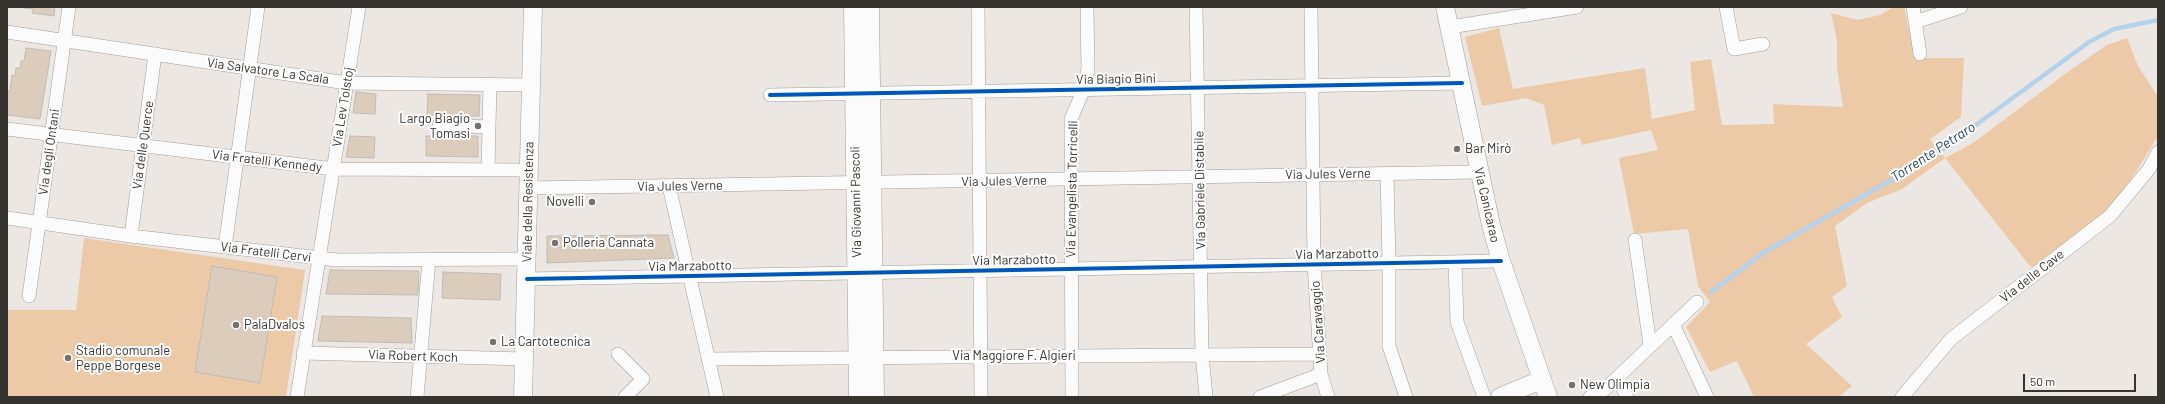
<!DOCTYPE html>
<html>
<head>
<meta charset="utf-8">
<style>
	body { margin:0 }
	#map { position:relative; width:2165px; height:404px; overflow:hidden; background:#ece7e2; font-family:Barlow,sans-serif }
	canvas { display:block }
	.frame { position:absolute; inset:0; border:8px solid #37332f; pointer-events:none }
	.scale { position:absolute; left:2023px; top:374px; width:113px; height:18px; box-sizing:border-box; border:2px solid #37332f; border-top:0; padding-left:5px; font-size:12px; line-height:14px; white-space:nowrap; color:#37332f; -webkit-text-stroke:3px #fff; paint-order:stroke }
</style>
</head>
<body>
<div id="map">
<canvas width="2165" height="404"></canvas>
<div class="frame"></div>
<div class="scale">50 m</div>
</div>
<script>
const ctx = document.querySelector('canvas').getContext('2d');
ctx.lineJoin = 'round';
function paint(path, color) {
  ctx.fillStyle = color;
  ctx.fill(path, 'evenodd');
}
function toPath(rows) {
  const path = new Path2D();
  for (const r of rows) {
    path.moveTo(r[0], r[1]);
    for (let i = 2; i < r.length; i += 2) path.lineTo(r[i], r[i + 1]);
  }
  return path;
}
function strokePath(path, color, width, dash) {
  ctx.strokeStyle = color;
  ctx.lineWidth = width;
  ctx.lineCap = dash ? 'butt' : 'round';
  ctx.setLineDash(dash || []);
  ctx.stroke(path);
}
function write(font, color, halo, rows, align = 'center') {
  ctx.font = font + ' Barlow,sans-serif';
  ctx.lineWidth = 4;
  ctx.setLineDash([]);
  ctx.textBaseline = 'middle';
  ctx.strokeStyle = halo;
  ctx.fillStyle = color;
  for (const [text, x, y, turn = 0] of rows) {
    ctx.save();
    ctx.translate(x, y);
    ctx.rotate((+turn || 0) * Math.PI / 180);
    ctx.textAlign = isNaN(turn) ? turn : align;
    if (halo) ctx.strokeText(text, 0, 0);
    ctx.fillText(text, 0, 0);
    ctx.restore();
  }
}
const green = toPath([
	[1894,7,1904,7,1915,58,1964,58,1961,117,1930,139,1945,158,1973,143,2069,71,2107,45,2127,38,2138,66,2158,97,2158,136,2120,197,2107,210,2033,267,2029,265,1945,158,1902,189,1867,203,1835,226,1847,286,1832,297,1842,317,1806,344,1852,386,1839,397,1754,397,1737,361,1710,372,1686,327,1710,302,1698,286,1688,229,1634,234,1619,158,1658,150,1651,130,1582,145,1580,138,1552,145,1544,105,1526,98,1482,106,1465,37,1499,28,1513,89,1645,68,1652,119,1695,110,1690,62,1711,59,1722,125,1774,124,1773,104,1843,107,1837,68,1837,40,1831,13,1858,20,1880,15],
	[84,238,305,270,286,397,7,397,7,310,76,310]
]);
const stream = toPath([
	[1711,292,1763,253,1935,155,2089,42,2114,29,2158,20]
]);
const building = toPath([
	[17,7,55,7,54,16,32,13,33,9,17,7],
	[26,48,51,51,40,119,7,115,7,91,10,91,12,75,15,76,16,68,20,68,21,61,24,61,26,48],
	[356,92,376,94,375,114,353,113,356,92],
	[428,94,480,95,479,116,427,115,428,94],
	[350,136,375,137,374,158,346,157,350,136],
	[426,136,478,136,478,157,426,156,426,136],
	[668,235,674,258,547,263,547,236,668,235],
	[212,266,277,277,260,383,195,372,212,266],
	[330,270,419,271,418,295,326,294,330,270],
	[443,272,501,274,500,300,442,298,443,272],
	[322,316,411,318,412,343,318,341,322,316]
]);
const street = toPath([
	[978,7,981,397],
	[1196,7,1202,354,1206,397],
	[1311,7,1314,264,1321,374,1328,397],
	[1726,7,1734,49,1763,44],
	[1913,7,1920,54],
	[1915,22,1961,7],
	[1450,27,1577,7],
	[7,32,347,83,531,85],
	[770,95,1462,83],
	[439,125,489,127],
	[7,129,334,169,529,170],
	[488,169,490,84],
	[1387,174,1389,263,1389,346,1406,397],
	[669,186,717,397],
	[529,188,1479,172],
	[7,218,131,236,337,260,526,259],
	[131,236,155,54],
	[1635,240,1650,345],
	[225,247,258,7],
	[1455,262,1457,322,1484,397],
	[527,279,1501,261],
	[29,296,69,7],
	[1673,324,1707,397],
	[303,353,524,359],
	[618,354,643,379,625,397],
	[708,359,1320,354],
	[1618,378,1627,397],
	[297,397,359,7],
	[417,397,429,260],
	[1072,397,1071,119,1084,89,1088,69,1087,7],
	[1260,397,1321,374],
	[1590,397,1604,390,1697,302],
	[1902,397,1951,339,2110,216,2149,169,2158,152]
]);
const secondary = toPath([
	[853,7,858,397],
	[870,7,875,397],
	[1445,7,1491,225,1501,261,1548,397],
	[523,397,533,7],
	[1500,397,1541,380]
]);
const cycleway = toPath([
	[770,95,1462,83],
	[527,279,1501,261]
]);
const markers = [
	[478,126,4,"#76726e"],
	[1457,149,4,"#76726e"],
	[592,202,4,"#76726e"],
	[555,243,4,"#76726e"],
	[236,325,4,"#76726e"],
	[493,342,4,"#76726e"],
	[68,358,4,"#76726e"],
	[1572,385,4,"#76726e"]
];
const streetNames = [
	["Via Salvatore La Scala",268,71,8],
	["Via Biagio Bini",1116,79,-1],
	["Via Lev Tolstoj",343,107,-81],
	["Via delle Querce",143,145,-82],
	["Via degli Ontani",49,152,-82],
	["Via Fratelli Kennedy",267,161,7],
	["Via Jules Verne",1328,174,-1],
	["Via Jules Verne",1004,181,-1],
	["Via Jules Verne",680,186,-1],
	["Via Evangelista Torricelli",1072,189,-89],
	["Via Gabriele Distabile",1200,190,-91],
	["Viale della Resistenza",528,202,-89],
	["Via Giovanni Pascoli",856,202,-91],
	["Via Canicarao",1487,205,77],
	["Via Fratelli Cervi",266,252,7],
	["Via Marzabotto",1337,254,-1],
	["Via Marzabotto",1014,260,-1],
	["Via Marzabotto",690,266,-1],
	["Via delle Cave",2032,276,-38],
	["Via Caravaggio",1318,322,-94],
	["Via Robert Koch",413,356,2],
	["Via Maggiore F. Algieri",1014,356]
];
const poiNames = [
	["Largo Biagio",470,119,"right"],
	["Tomasi",470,134,"right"],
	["Bar Mirò",1465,149],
	["Novelli",584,202,"right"],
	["Polleria Cannata",563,243],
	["PalaDvalos",244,325],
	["La Cartotecnica",501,342],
	["Stadio comunale",76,351],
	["Peppe Borgese",76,366],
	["New Olimpia",1580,385]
];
const waterNames = [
	["Torrente Petraro",1933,152,-33]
];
paint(green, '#eccaa8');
strokePath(stream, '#b4d2ec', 4.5);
paint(building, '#dcccbc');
strokePath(building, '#bfbcb7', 1);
strokePath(street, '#a19d99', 14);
strokePath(secondary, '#a19d99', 19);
strokePath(street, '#fcfbfb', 13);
strokePath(secondary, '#fcfbfb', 18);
strokePath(cycleway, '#0057b8', 4);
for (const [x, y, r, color] of markers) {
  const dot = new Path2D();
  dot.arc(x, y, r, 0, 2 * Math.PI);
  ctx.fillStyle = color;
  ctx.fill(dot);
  strokePath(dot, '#fff', 1.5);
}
write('13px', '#37332f', '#fff', streetNames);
write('13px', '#37332f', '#fff', poiNames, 'left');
write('italic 14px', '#193a55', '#fff', waterNames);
</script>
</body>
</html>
